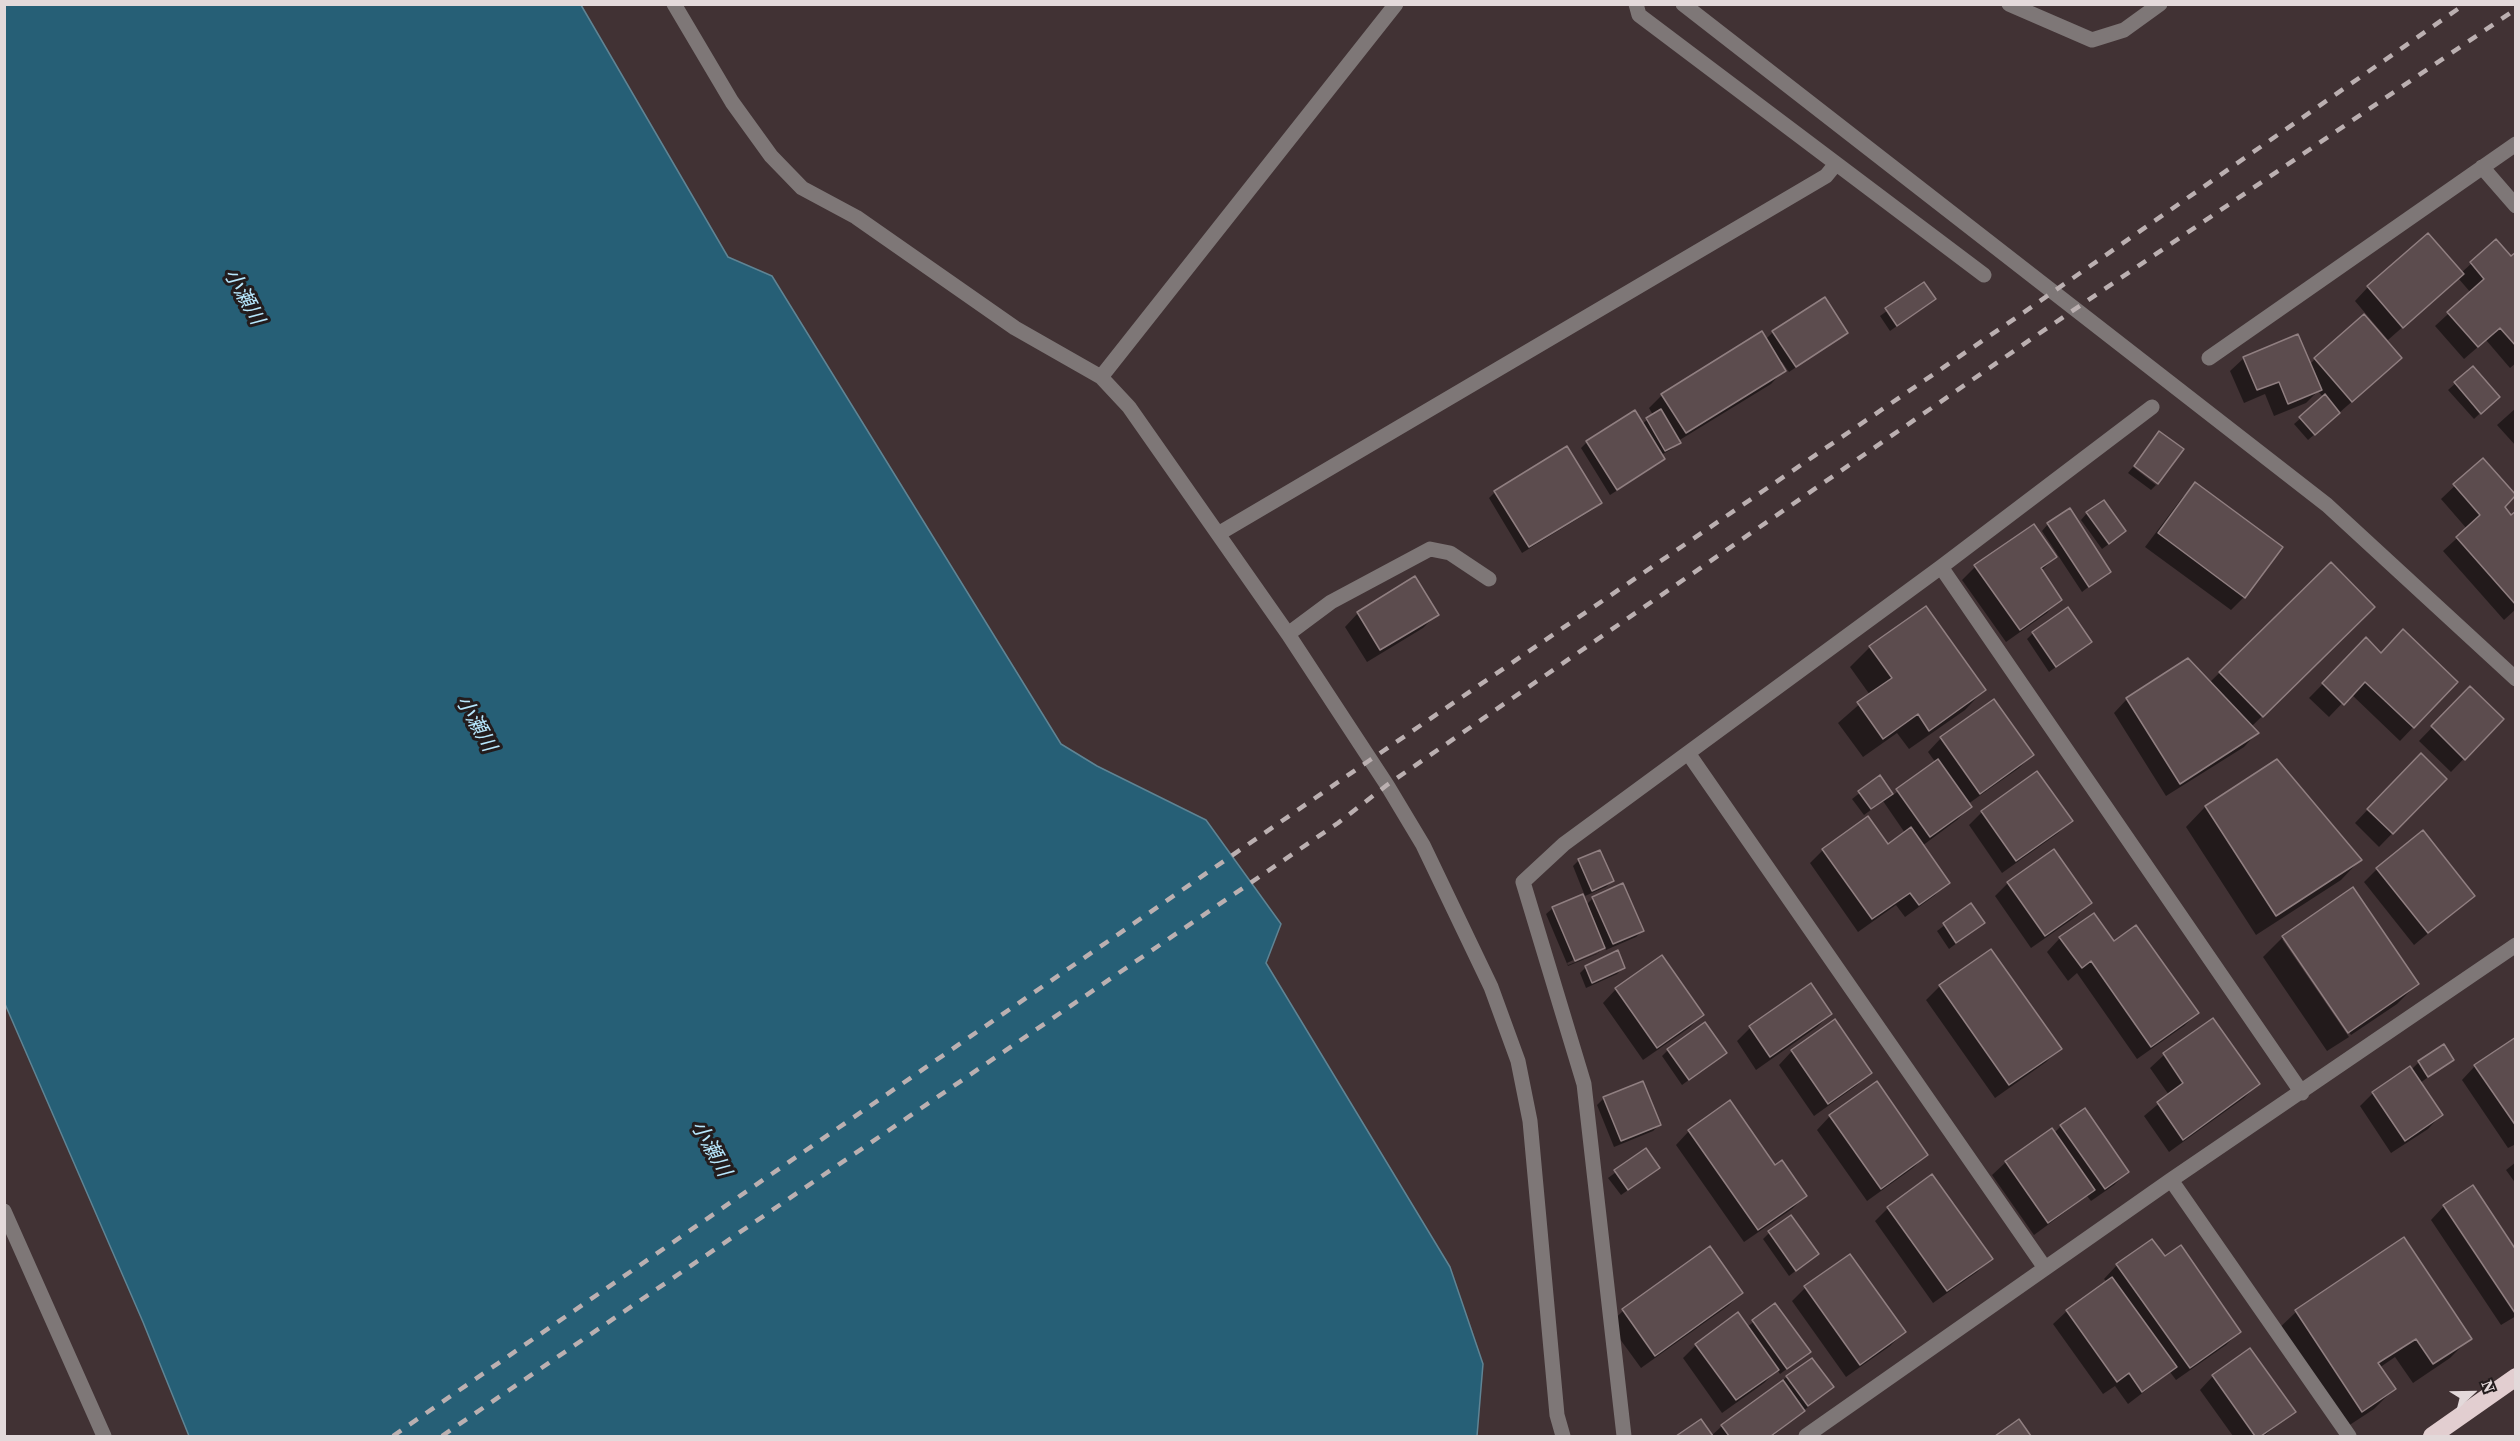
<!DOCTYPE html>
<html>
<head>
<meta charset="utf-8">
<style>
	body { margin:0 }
	#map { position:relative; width:2520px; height:1441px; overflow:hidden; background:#413234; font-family:"Source Serif 4",serif }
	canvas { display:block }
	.frame { position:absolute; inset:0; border:6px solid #e3d9da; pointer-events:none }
	.north { position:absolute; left:2442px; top:1363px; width:60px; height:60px; -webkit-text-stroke:4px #231c1d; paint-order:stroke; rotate:68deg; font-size:16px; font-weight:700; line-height:24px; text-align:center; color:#e3d9da }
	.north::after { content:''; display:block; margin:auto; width:21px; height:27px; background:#e3d9da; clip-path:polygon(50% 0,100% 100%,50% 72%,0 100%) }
</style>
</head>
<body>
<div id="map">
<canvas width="2520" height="1441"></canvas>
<div class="frame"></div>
<div class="north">N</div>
</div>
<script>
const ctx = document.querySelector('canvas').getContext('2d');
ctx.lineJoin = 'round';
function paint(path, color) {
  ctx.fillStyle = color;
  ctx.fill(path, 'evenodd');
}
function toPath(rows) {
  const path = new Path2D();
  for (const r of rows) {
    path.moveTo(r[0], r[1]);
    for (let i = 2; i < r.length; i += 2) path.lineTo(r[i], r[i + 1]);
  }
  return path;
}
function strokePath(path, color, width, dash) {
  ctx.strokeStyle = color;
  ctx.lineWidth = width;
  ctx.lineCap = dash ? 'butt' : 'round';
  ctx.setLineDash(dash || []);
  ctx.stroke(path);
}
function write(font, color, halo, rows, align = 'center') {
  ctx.font = font + ' "Source Serif 4","Noto Sans JP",serif';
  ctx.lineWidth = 6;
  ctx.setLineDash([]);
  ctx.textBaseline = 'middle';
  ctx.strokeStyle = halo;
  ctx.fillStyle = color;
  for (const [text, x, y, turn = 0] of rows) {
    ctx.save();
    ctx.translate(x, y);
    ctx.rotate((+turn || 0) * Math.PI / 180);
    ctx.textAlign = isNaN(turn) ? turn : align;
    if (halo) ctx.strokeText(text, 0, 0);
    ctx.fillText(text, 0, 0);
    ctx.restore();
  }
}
const water = toPath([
	[4,5,581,5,728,257,772,276,1061,744,1097,766,1206,820,1281,924,1266,963,1450,1267,1483,1364,1477,1436,189,1436,143,1322,5,1004,4,5]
]);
const shadow = toPath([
	[2496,241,2511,258,2516,254,2516,363,2510,368,2486,340,2464,359,2435,326,2471,293,2458,278,2388,340,2355,301,2368,287,2461,273],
	[1924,284,1934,299,1890,331,1880,316],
	[1773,332,1846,333,1789,372,1782,362,1780,363,1784,370,1771,384,1678,441,1672,449,1661,455,1664,459,1657,465,1610,495,1581,448,1587,442,1642,424,1653,415,1649,408,1662,395,1765,340],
	[2244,358,2309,365,2315,359,2387,371,2308,440,2294,424,2324,398,2318,391,2306,403,2274,416,2265,394,2244,403,2230,371],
	[2473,368,2491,403,2474,419,2448,390],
	[2516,408,2516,446,2497,425],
	[2482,460,2515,497,2504,508,2511,517,2516,513,2516,609,2504,620,2443,551,2467,529,2441,499],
	[2133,467,2156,485,2151,490,2128,473],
	[2195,484,2244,597,2231,610,2145,547,2182,498],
	[1495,492,1600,502,1594,509,1522,553,1489,498],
	[2087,513,2118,537,2102,549,2081,520],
	[2048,524,2109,571,2082,592,2042,531],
	[2055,557,2041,571,2060,599,2047,613,2006,642,1962,580,1975,567],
	[2331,564,2354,627,2251,727,2257,733,2244,747,2166,796,2114,713,2127,699,2209,683],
	[1358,613,1437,614,1423,628,1367,662,1345,627],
	[2033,633,2090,642,2049,672,2027,639],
	[2366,640,2380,654,2456,682,2400,741,2351,694,2329,717,2309,698],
	[1870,647,1984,690,1965,710,1909,749,1897,733,1863,757,1838,723,1870,695,1850,667],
	[2470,688,2502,719,2451,772,2419,741],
	[1994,701,2032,755,2019,768,1968,804,1970,807,1957,820,1922,846,1948,883,1934,896,1905,917,1896,905,1858,932,1810,863,1823,850,1888,846,1905,833,1883,801,1864,815,1852,799,1880,777,1893,795,1936,763,1928,752,1941,738],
	[2277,761,2360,860,2341,880,2256,935,2186,827,2205,807],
	[2407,768,2445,779,2379,847,2355,823],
	[1982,812,2071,821,2057,834,2002,873,1969,825],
	[1579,860,1612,881,1606,887,1585,896,1573,866],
	[2377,869,2473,896,2414,945,2364,882],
	[2008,883,2090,902,2077,916,2031,948,1995,896],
	[1593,898,1642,931,1636,937,1606,950,1605,946,1597,954,1568,966,1546,914,1553,908,1586,905],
	[1598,949,1598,953,1568,965,1567,963],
	[1970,906,1983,923,1949,949,1937,931],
	[2283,937,2417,984,2397,1004,2351,1035,2286,939,2282,939,2349,1037,2327,1051,2263,957],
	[2060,938,2114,943,2198,1013,2184,1026,2137,1059,2077,973,2068,981,2047,952],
	[1991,951,2060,1048,2046,1062,1995,1098,1926,1000,1940,986],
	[1586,967,1623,968,1617,974,1586,988,1580,973],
	[1810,986,1830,1014,1817,1027,1756,1070,1737,1041,1750,1028],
	[1616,989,1702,1015,1689,1028,1643,1060,1603,1003],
	[2212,1020,2258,1084,2244,1098,2169,1152,2144,1116,2169,1095,2150,1068,2164,1055],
	[1834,1021,1870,1072,1856,1086,1814,1116,1779,1065,1792,1051],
	[2516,1039,2516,1144,2508,1148,2462,1080,2475,1066],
	[1668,1050,1725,1053,1682,1085,1662,1056],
	[2452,1060,2420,1083,2441,1115,2428,1129,2391,1153,2360,1106,2373,1093,2411,1070,2419,1062],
	[1604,1098,1659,1125,1653,1131,1614,1147,1597,1105],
	[1830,1116,1926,1155,1913,1168,1867,1201,1817,1130],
	[2061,1126,2127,1172,2114,1185,2091,1201,2087,1196,2034,1235,1992,1175,2006,1162,2054,1133],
	[1689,1131,1775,1167,1805,1196,1792,1209,1744,1242,1676,1145],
	[1646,1150,1651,1174,1621,1195,1608,1178],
	[2516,1162,2516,1184,2506,1170],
	[2444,1206,2516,1252,2516,1316,2501,1325,2431,1220],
	[1888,1208,1991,1258,1977,1272,1933,1303,1875,1221],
	[1769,1233,1817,1254,1789,1276,1763,1239],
	[2404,1239,2470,1338,2450,1358,2413,1383,2395,1357,2379,1368,2394,1389,2374,1409,2342,1430,2276,1331,2296,1312],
	[1710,1248,1741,1293,1728,1306,1641,1368,1609,1324,1623,1311],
	[2165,1259,2239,1332,2226,1345,2176,1380,2170,1372,2128,1404,2115,1386,2103,1394,2053,1324,2067,1311,2107,1282,2104,1279,2117,1265],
	[1805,1288,1904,1332,1890,1346,1846,1377,1792,1301],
	[1775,1305,1809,1352,1780,1374,1777,1370,1764,1383,1722,1413,1683,1358,1696,1345,1747,1327],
	[2213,1376,2294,1411,2264,1436,2233,1436,2200,1390],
	[1787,1377,1825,1393,1773,1436,1679,1436,1700,1421,1711,1436,1722,1426]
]);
const building = toPath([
	[2428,233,2464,274,2403,328,2367,286,2428,233],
	[2496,239,2511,256,2516,252,2516,346,2500,328,2478,347,2447,312,2484,279,2470,262,2496,239],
	[1924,282,1936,299,1897,326,1885,308,1924,282],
	[1825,297,1848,333,1796,367,1772,331,1825,297],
	[2364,314,2402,358,2352,402,2314,358,2364,314],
	[1762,331,1786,371,1686,433,1661,394,1762,331],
	[2298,334,2322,390,2288,404,2279,382,2257,390,2243,357,2298,334],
	[2473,366,2500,397,2481,414,2454,382,2473,366],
	[2325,394,2340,413,2315,435,2299,417,2325,394],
	[1661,409,1681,443,1665,451,1646,418,1661,409],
	[1635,410,1665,459,1617,490,1586,441,1635,410],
	[2159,431,2184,449,2158,484,2134,466,2159,431],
	[1567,446,1602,503,1529,547,1494,491,1567,446],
	[2483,458,2516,495,2505,507,2511,515,2516,511,2516,605,2456,537,2480,515,2453,484,2483,458],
	[2195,482,2283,547,2245,598,2158,533,2195,482],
	[2104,500,2126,531,2109,544,2086,512,2104,500],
	[2070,508,2111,572,2089,587,2047,523,2070,508],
	[2034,524,2057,557,2041,568,2062,600,2020,630,1974,565,2034,524],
	[2331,562,2375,607,2263,717,2219,672,2331,562],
	[1415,576,1439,615,1380,650,1357,612,1415,576],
	[1926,606,1986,690,1929,731,1918,714,1883,739,1857,702,1892,678,1869,646,1926,606],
	[2068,607,2092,642,2056,667,2032,632,2068,607],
	[2403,629,2458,682,2414,728,2365,682,2344,705,2322,683,2366,637,2381,653,2403,629],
	[2188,658,2259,733,2180,784,2126,698,2188,658],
	[2470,686,2504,719,2465,760,2431,726,2470,686],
	[1994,699,2034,755,1980,794,1940,737,1994,699],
	[2421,753,2447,779,2393,834,2367,809,2421,753],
	[1938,759,1972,807,1930,837,1896,789,1938,759],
	[2277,759,2362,860,2276,916,2205,806,2277,759],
	[2037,771,2073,821,2016,861,1981,811,2037,771],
	[1880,775,1893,794,1871,809,1858,791,1880,775],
	[1868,816,1888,844,1911,827,1950,883,1919,905,1910,893,1872,919,1822,849,1868,816],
	[2423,830,2475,896,2428,933,2376,868,2423,830],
	[2054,849,2092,903,2045,936,2007,882,2054,849],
	[1600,850,1614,881,1592,891,1578,859,1600,850],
	[1623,883,1644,931,1613,944,1592,897,1623,883],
	[2353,887,2419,984,2348,1033,2282,936,2353,887],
	[1583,894,1605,948,1575,961,1552,907,1583,894],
	[1971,903,1985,923,1956,943,1943,923,1971,903],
	[2094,913,2114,941,2136,925,2199,1013,2151,1047,2091,961,2082,968,2059,937,2094,913],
	[1991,949,2062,1049,2009,1085,1939,985,1991,949],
	[1618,950,1625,968,1592,983,1585,966,1618,950],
	[1662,955,1704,1015,1657,1048,1615,988,1662,955],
	[1811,983,1832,1014,1770,1057,1749,1026,1811,983],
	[2213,1018,2260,1084,2183,1140,2157,1102,2183,1083,2163,1053,2213,1018],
	[1835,1019,1872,1073,1828,1104,1791,1050,1835,1019],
	[1705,1022,1727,1053,1689,1080,1667,1049,1705,1022],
	[2516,1037,2516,1126,2474,1065,2516,1037],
	[2444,1044,2454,1060,2428,1077,2418,1061,2444,1044],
	[2410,1066,2443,1115,2405,1141,2372,1092,2410,1066],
	[1643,1081,1661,1125,1621,1141,1603,1097,1643,1081],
	[1877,1081,1928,1155,1881,1189,1829,1115,1877,1081],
	[1730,1100,1775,1165,1782,1160,1807,1196,1758,1230,1688,1130,1730,1100],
	[2085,1108,2129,1172,2105,1189,2060,1125,2085,1108],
	[2052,1128,2095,1190,2048,1223,2005,1161,2052,1128],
	[1646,1148,1660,1168,1628,1190,1614,1170,1646,1148],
	[1932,1174,1993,1259,1947,1291,1887,1207,1932,1174],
	[2473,1185,2516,1250,2515,1313,2443,1205,2473,1185],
	[1791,1215,1819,1254,1796,1271,1768,1231,1791,1215],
	[2404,1237,2472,1339,2433,1364,2416,1339,2378,1363,2396,1389,2362,1412,2295,1310,2404,1237],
	[2152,1239,2165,1256,2181,1245,2241,1332,2190,1368,2116,1264,2152,1239],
	[1710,1246,1743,1293,1655,1356,1622,1309,1710,1246],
	[1850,1254,1906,1332,1860,1365,1804,1286,1850,1254],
	[2112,1277,2177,1367,2142,1392,2129,1373,2117,1382,2066,1310,2112,1277],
	[1775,1303,1811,1352,1787,1369,1752,1320,1775,1303],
	[1738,1312,1779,1370,1736,1400,1695,1344,1738,1312],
	[2250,1348,2296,1412,2261,1436,2255,1436,2212,1375,2250,1348],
	[1812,1358,1834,1387,1808,1406,1786,1376,1812,1358],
	[1783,1380,1805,1411,1771,1436,1729,1436,1721,1425,1783,1380],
	[1701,1419,1713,1436,1676,1436,1701,1419],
	[2019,1419,2031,1436,1995,1436,2019,1419]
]);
const minor = toPath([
	[674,4,732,102,771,156,802,188,856,217,1015,328,1101,377,1129,407,1288,634,1387,785,1423,845,1491,987,1518,1061,1530,1121,1557,1415,1563,1436],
	[1636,4,1639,15,1984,275],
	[1683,4,2327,505,2516,679],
	[2009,4,2092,40,2124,30,2160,4],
	[2482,167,2516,206],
	[2209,358,2516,144],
	[1101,377,1396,4],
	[1218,534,1826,176,1835,165],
	[1941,567,2302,1093],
	[1288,634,1331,602,1430,549,1450,553,1489,579],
	[1688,753,2045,1268],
	[2171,1180,2349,1436],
	[4,1211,104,1436],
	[1624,1436,1584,1084,1523,882,1564,844,1941,567,2152,407],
	[1806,1436,2171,1180,2516,945]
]);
const highway = toPath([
	[2432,1436,2516,1377]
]);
const rail = toPath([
	[393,1436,1370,760,2020,315,2465,4],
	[442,1436,1338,823,1387,785,2037,335,2516,9]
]);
const waterNames = [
	["小瀬川",243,297,61],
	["小瀬川",475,724,61],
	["小瀬川",710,1149,61]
];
paint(water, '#265f76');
strokePath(water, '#5f8494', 1.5);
paint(shadow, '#0007');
paint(building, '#5c4c4e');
strokePath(building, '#907f81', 1.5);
strokePath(minor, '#7e7777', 15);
strokePath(highway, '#e2ced0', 18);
strokePath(rail, '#bbb0b1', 4.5, [10, 10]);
write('italic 20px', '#b8e8fe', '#231c1d', waterNames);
</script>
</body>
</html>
